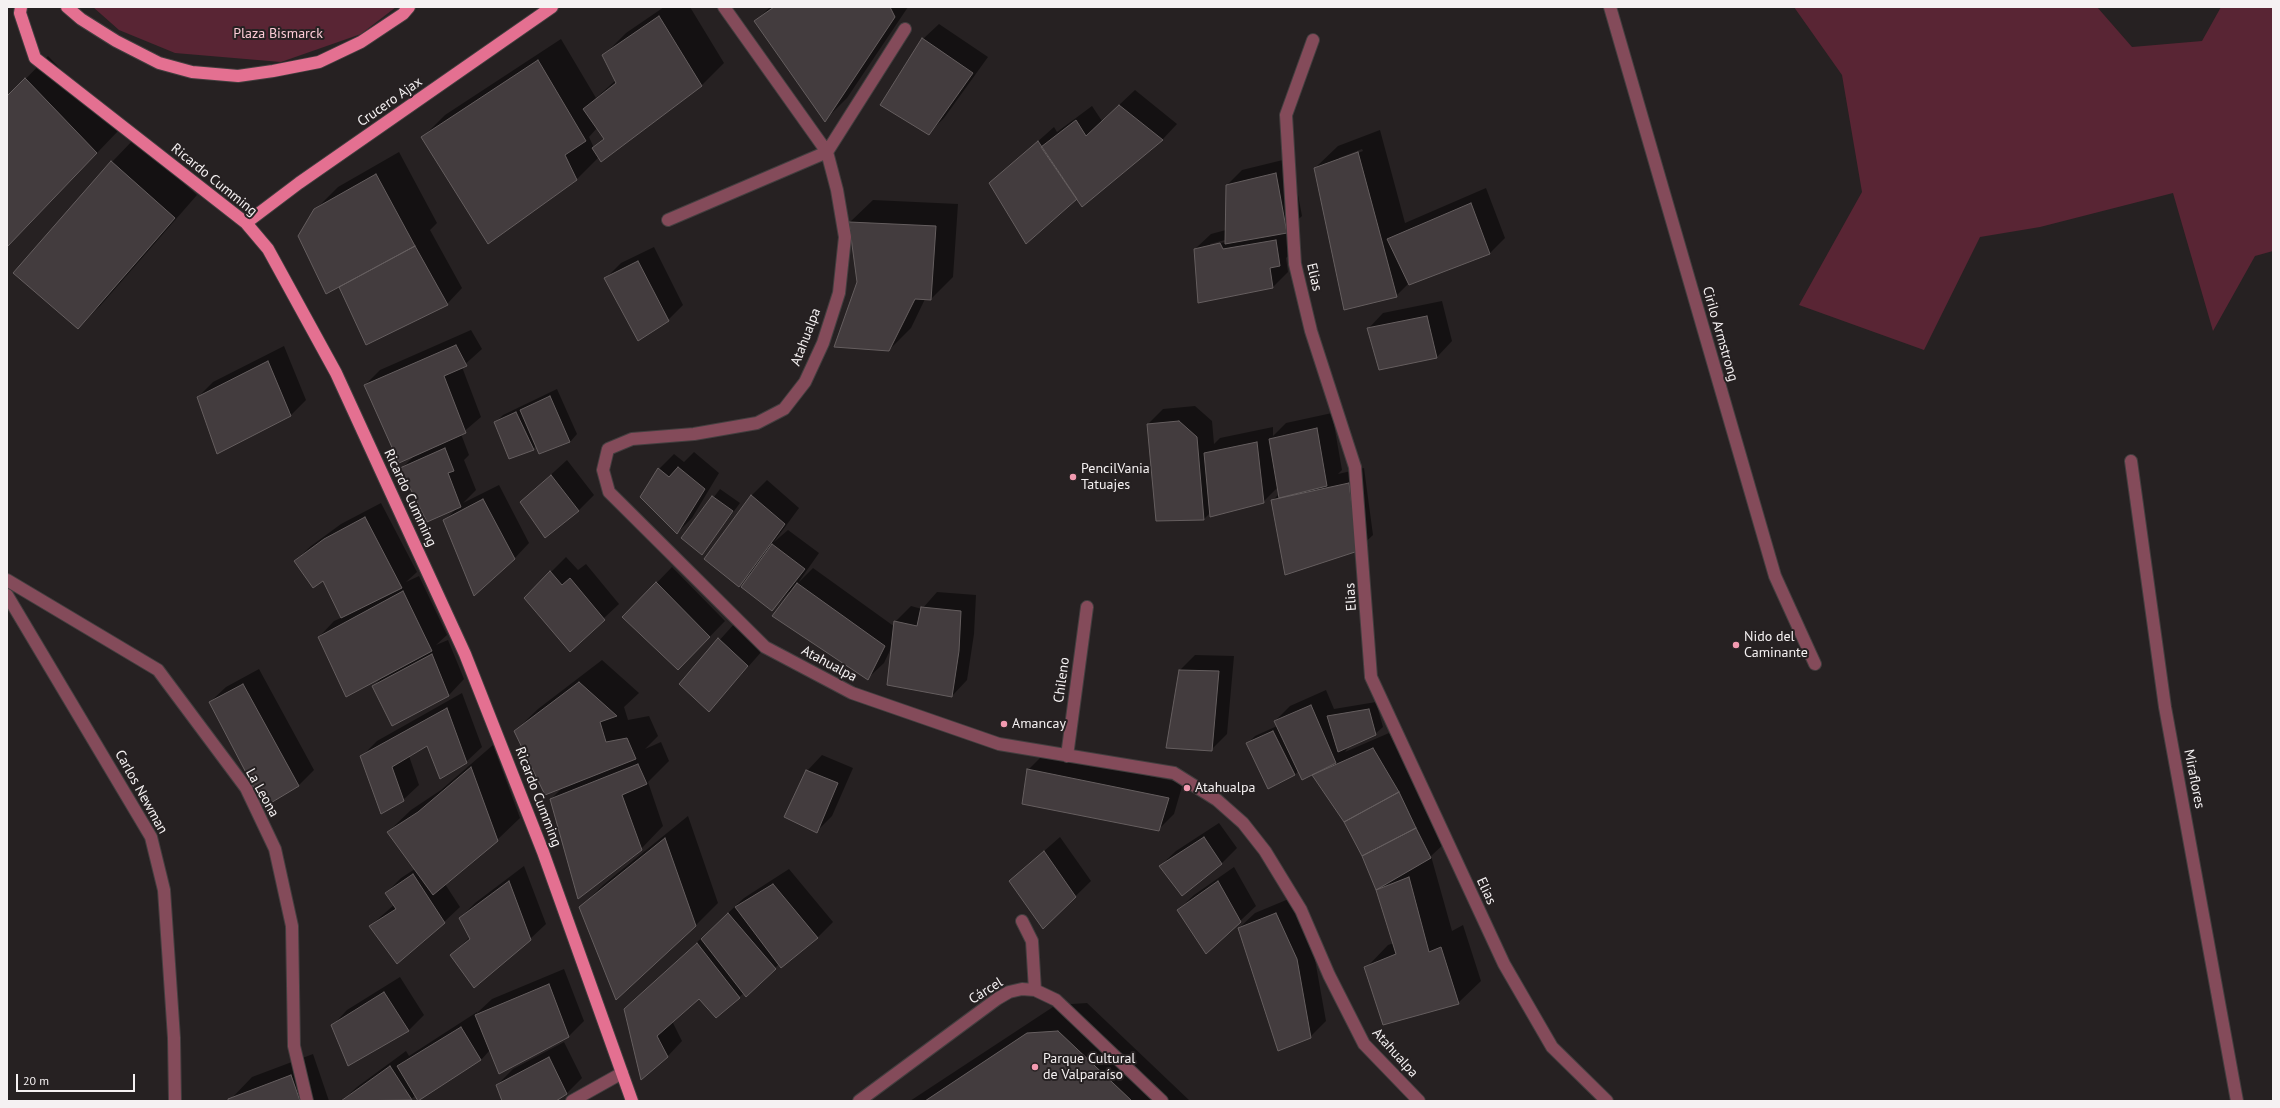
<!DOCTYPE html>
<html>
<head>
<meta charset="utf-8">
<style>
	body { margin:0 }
	#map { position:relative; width:2280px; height:1108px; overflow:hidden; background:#262122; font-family:"PT Sans",sans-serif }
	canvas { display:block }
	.frame { position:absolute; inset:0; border:8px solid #f5f1f2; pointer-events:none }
	.scale { position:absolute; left:16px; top:1074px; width:119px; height:18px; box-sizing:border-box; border:2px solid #f5f1f2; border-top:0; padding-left:5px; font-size:12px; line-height:14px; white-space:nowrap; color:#f5f1f2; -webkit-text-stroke:3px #262122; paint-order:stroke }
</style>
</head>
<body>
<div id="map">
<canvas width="2280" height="1108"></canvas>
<div class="frame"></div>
<div class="scale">20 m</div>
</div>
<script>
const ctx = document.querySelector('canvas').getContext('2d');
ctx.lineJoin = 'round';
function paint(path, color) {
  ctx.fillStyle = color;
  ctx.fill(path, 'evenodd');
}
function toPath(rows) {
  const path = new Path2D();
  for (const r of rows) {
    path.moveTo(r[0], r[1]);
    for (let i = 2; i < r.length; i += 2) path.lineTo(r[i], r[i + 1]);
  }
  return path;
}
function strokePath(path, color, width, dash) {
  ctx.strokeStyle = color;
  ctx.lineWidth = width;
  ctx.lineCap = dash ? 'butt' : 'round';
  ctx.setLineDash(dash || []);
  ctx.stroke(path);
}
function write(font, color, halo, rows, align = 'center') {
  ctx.font = font + ' "PT Sans",sans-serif';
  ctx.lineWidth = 4;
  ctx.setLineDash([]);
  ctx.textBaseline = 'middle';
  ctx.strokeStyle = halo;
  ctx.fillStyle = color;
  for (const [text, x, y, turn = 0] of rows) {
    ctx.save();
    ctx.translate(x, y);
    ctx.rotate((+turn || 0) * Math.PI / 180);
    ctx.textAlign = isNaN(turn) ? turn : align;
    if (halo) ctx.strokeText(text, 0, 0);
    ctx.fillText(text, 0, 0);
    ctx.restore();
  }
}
const green = toPath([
	[93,7,396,7,361,34,281,62,175,53,119,30],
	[1794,7,2097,7,2132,47,2202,41,2221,7,2273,7,2273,251,2255,256,2213,331,2173,193,2040,227,1980,237,1924,350,1799,305,1862,192,1842,75]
]);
const shadow = toPath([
	[664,7,690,7,724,63,702,85,602,161,599,157,577,179,422,138,445,115,561,39,596,98,616,80,603,56,626,33],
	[597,128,604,138,594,148,589,137],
	[770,7,908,7,847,98,825,120,755,22],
	[939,24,988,57,944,118,928,134,923,39],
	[48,56,119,130,7,247,7,98],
	[1135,90,1177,124,1162,140,1078,198,990,184,1054,127,1057,132,1092,106,1102,121],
	[1380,130,1405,223,1486,188,1505,238,1489,254,1409,283,1396,296,1315,168,1338,146],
	[1362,149,1363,151,1339,160,1339,158],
	[134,139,197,195,100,306,77,328,112,162],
	[399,152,437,223,430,230,462,288,447,304,340,287,344,284,315,210,338,187],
	[1291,158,1302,216,1291,226,1295,250,1286,258,1288,272,1272,288,1195,249,1211,234,1226,230,1227,185,1242,170],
	[1225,240,1225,242,1210,246,1210,244],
	[873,200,958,204,953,277,931,299,925,299,911,328,889,350,858,282,850,222],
	[654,247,683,305,668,320,605,279,621,263],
	[1442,301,1452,341,1437,357,1368,329,1383,313],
	[471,330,482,349,462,367,481,417,461,434,469,455,464,460,476,490,463,503,499,485,529,543,514,559,444,521,458,507,401,469,415,455,365,385,380,370],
	[284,346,306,400,291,415,218,452,198,397,213,382],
	[557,389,577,434,570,442,536,446,533,449,496,422,503,415],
	[1195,406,1212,421,1214,444,1220,438,1273,427,1273,436,1286,423,1332,413,1342,470,1338,474,1364,468,1373,535,1357,550,1272,501,1279,494,1278,487,1263,502,1211,512,1204,519,1157,520,1148,424,1163,409],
	[694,452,719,473,692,518,677,533,659,469,674,454,684,462],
	[567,460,594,495,579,510,545,537,521,502],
	[767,480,799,508,774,542,788,530,819,553,798,583,813,568,895,627,895,622,911,606,922,609,937,592,976,595,974,634,967,680,952,696,892,646,884,663,868,678,789,592,772,610,753,571,738,585,705,559,752,495],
	[720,489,740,503,702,554,683,538],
	[381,503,417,572,406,582,419,576,447,635,436,645,448,640,464,679,449,695,393,725,373,687,383,676,319,637,334,621,341,618,323,580,295,561,311,546,341,524],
	[566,557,578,570,586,564,619,604,570,650,551,572],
	[672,567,725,621,694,653,624,617],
	[735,623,763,650,709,711,680,684],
	[1195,655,1234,656,1227,734,1211,750,1180,670],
	[602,660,639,693,624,707,628,720,649,716,658,736,645,749,661,742,669,761,648,782,663,826,641,849,551,799,563,787,515,731,538,709],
	[259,669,314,770,299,785,264,806,210,702,226,687],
	[1326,690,1334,709,1376,702,1383,727,1375,734,1350,745,1345,752,1389,733,1446,842,1431,856,1452,931,1463,925,1481,981,1458,1003,1366,968,1388,945,1394,943,1378,890,1363,855,1345,822,1312,773,1298,771,1295,775,1247,744,1255,736,1277,726,1275,721,1290,706],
	[462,693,482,747,466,762,428,744,409,756,419,785,403,800,361,757,377,741],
	[493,745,520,818,497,840,445,884,460,907,444,922,370,926,394,905,386,893,401,878,415,869,388,832,411,810,441,790],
	[1044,754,1183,783,1174,814,1158,830,1028,770],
	[822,755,853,768,832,816,817,831,807,771],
	[688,816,718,903,696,925,580,908,603,885],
	[1219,823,1237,848,1222,863,1160,866,1176,851],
	[1060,837,1091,881,1043,928,1010,881],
	[524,866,546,924,530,939,452,955,470,937,460,918,475,903],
	[1234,867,1256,906,1240,921,1178,910,1194,895],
	[789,869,833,922,818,937,781,966,779,964,746,996,744,993,716,1016,699,997,672,1021,682,1041,667,1057,625,1010,744,898],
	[1291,898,1312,943,1326,1021,1310,1037,1239,928,1255,913],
	[564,969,584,1021,568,1037,490,1050,481,1060,418,1100,416,1095,409,1101,342,1101,357,1087,406,1051,409,1056,477,1012,477,1013,492,999],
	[400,977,424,1015,409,1030,348,1065,332,1026,347,1010],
	[1087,1003,1190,1101,910,1101,1056,1005],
	[564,1042,582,1078,567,1093,555,1101,504,1101,497,1085,513,1069],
	[313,1054,329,1101,229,1101,252,1077]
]);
const building = toPath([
	[774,7,890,7,895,17,825,122,754,21,774,7],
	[659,16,702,86,601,162,592,148,604,139,583,109,616,83,602,55,659,16],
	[922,38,973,73,929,135,880,105,922,38],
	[538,60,586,141,565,155,577,180,488,244,421,137,538,60],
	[25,78,97,153,7,247,7,96,25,78],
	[1119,105,1163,140,1082,207,1041,147,1076,120,1086,136,1119,105],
	[1038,141,1077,199,1026,244,989,183,1038,141],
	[1358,152,1397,297,1344,310,1314,168,1358,152],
	[111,161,175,218,78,329,13,273,111,161],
	[1276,173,1287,233,1225,244,1226,185,1276,173],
	[376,174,415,246,326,294,298,236,314,209,376,174],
	[1471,203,1490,254,1409,285,1387,239,1471,203],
	[849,222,936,226,931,300,915,299,889,351,834,347,857,282,849,222],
	[1276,240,1280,266,1270,268,1273,288,1198,303,1194,249,1220,243,1223,249,1276,240],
	[415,246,448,305,366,345,339,287,415,246],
	[638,261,669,321,638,341,604,278,638,261],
	[1427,316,1437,358,1379,370,1367,328,1427,316],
	[456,345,467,366,444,376,466,433,399,463,364,385,456,345],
	[268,361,291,416,217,454,197,397,268,361],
	[550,396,570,442,539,454,520,410,550,396],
	[516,412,534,450,509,459,494,422,516,412],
	[1179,421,1197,437,1204,520,1156,521,1147,424,1179,421],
	[1317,428,1327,486,1279,498,1269,439,1317,428],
	[1257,442,1264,503,1210,517,1204,453,1257,442],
	[445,448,454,471,448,473,461,507,427,522,400,468,445,448],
	[678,467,705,489,677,534,640,497,658,468,669,477,678,467],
	[551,475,579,511,545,538,520,502,551,475],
	[1349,483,1358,551,1285,575,1271,500,1349,483],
	[751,495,785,524,739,587,704,559,751,495],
	[712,496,733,511,702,555,681,538,712,496],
	[483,499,515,559,474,596,443,520,483,499],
	[365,517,402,588,341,618,323,581,313,588,294,561,324,539,365,517],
	[772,544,805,569,772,611,741,587,772,544],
	[550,571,562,585,570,578,605,620,570,652,524,598,550,571],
	[656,582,710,637,678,670,622,617,656,582],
	[797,583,885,646,868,680,772,616,797,583],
	[403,591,432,651,346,697,318,637,403,591],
	[921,607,961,611,959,651,952,697,887,685,894,621,917,626,921,607],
	[718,638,748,666,709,712,679,684,718,638],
	[432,654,449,696,392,726,372,686,432,654],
	[1179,670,1219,671,1212,751,1166,748,1179,670],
	[579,682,617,716,600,722,606,742,627,738,636,759,545,795,514,731,579,682],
	[243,684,299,786,264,807,209,702,243,684],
	[1311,705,1336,763,1302,780,1274,721,1311,705],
	[447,708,467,763,440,779,427,746,392,767,404,801,381,814,360,756,447,708],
	[1369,709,1376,735,1338,752,1327,716,1369,709],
	[1273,731,1295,775,1268,789,1246,743,1273,731],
	[1373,748,1399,792,1344,822,1312,775,1373,748],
	[638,764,647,784,622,795,642,850,578,899,550,799,638,764],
	[471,767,498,841,433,895,387,832,418,812,471,767],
	[1027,769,1169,798,1159,831,1022,804,1027,769],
	[806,770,838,783,817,833,784,817,806,770],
	[1399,792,1416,828,1362,856,1344,822,1399,792],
	[1416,828,1431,858,1376,890,1362,856,1416,828],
	[1204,837,1222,864,1182,896,1159,866,1204,837],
	[665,838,696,926,616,1000,579,907,665,838],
	[1044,851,1076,897,1043,929,1009,881,1044,851],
	[413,874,445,923,397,964,369,926,396,909,385,893,413,874],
	[1409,877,1429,952,1441,947,1459,1004,1383,1025,1364,967,1396,954,1376,890,1409,877],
	[509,881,531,940,474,988,450,955,470,939,459,918,509,881],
	[1218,881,1241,922,1206,954,1177,910,1218,881],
	[773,884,818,938,781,968,735,907,773,884],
	[728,913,776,969,746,997,701,939,728,913],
	[1276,913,1297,959,1311,1038,1278,1051,1238,928,1276,913],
	[697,943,740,998,716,1018,699,999,657,1036,668,1057,641,1080,624,1009,697,943],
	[549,984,569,1037,499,1074,475,1015,549,984],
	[384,992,409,1031,348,1066,331,1025,384,992],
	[461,1027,481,1060,418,1101,397,1066,461,1027],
	[1058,1031,1132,1101,925,1101,1027,1033,1058,1031],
	[549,1057,567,1094,556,1101,502,1101,496,1085,549,1057],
	[390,1066,412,1100,341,1101,390,1066],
	[291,1075,300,1101,228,1101,228,1099,291,1075]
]);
const minor = toPath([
	[724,7,827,152,837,190,845,237,839,293,823,343,805,382,784,409,757,423,694,434,632,439,608,449,603,470,609,492,765,647,852,693,999,744,1174,773,1217,800,1243,823,1265,851,1301,910,1329,975,1364,1044,1419,1101],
	[1610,7,1775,576,1815,664],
	[1313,40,1286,115,1295,264,1311,331,1355,467,1371,677,1504,964,1552,1047,1607,1101],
	[668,220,827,152,905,29],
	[2131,461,2165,707,2237,1101],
	[7,580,158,670,246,788,275,849,292,926,294,1046,307,1101],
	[7,595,151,837,164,890,174,1038,175,1101],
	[1067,756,1087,607],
	[1022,921,1032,941,1035,990],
	[572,1101,622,1073],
	[859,1101,997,999,1009,992,1022,989,1035,990,1056,1000,1162,1101]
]);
const major = toPath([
	[21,7,20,13,35,58,246,223,268,249,336,373,465,654,543,852,632,1101],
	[67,7,81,19,116,41,159,63,192,72,238,76,273,71,319,62,361,42,403,14,409,7],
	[246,223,299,183,552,7]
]);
const markers = [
	[1073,477,4,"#f29ab0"],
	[1736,645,4,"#f29ab0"],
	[1004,724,4,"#f29ab0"],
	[1187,788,4,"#f29ab0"],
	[1035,1067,4,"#f29ab0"]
];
const parkNames = [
	["Plaza Bismarck",278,34]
];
const streetNames = [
	["Crucero Ajax",390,102,-35],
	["Ricardo Cumming",214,180,39],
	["Elias",1314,277,77],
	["Cirilo Armstrong",1720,334,74],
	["Atahualpa",806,337,-69],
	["Ricardo Cumming",410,498,65],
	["Elias",1351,597,-94],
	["Atahualpa",829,664,28],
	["Chileno",1062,680,-82],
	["Miraflores",2194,779,79],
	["Carlos Newman",141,792,61],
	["La Leona",262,793,61],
	["Ricardo Cumming",538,797,69],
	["Elias",1486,891,65],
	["Cárcel",986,991,-32],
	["Atahualpa",1395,1053,48]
];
const poiNames = [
	["PencilVania",1081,469],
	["Tatuajes",1081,485],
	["Nido del",1744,637],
	["Caminante",1744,653],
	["Amancay",1012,724],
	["Atahualpa",1195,788],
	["Parque Cultural",1043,1059],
	["de Valparaíso",1043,1075]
];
paint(green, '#592534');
paint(shadow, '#0007');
paint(building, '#433c3e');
strokePath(building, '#655e5f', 1);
strokePath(minor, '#433e3f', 14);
strokePath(major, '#433e3f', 14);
strokePath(minor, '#844b5a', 12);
strokePath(major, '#e47091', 12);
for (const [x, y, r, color] of markers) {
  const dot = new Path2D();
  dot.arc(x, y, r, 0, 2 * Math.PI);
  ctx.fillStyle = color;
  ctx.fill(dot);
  strokePath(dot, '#262122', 1.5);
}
write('14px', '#fbcad5', '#262122', parkNames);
write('14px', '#f5f1f2', '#262122', streetNames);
write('14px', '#f5f1f2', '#262122', poiNames, 'left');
</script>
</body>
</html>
